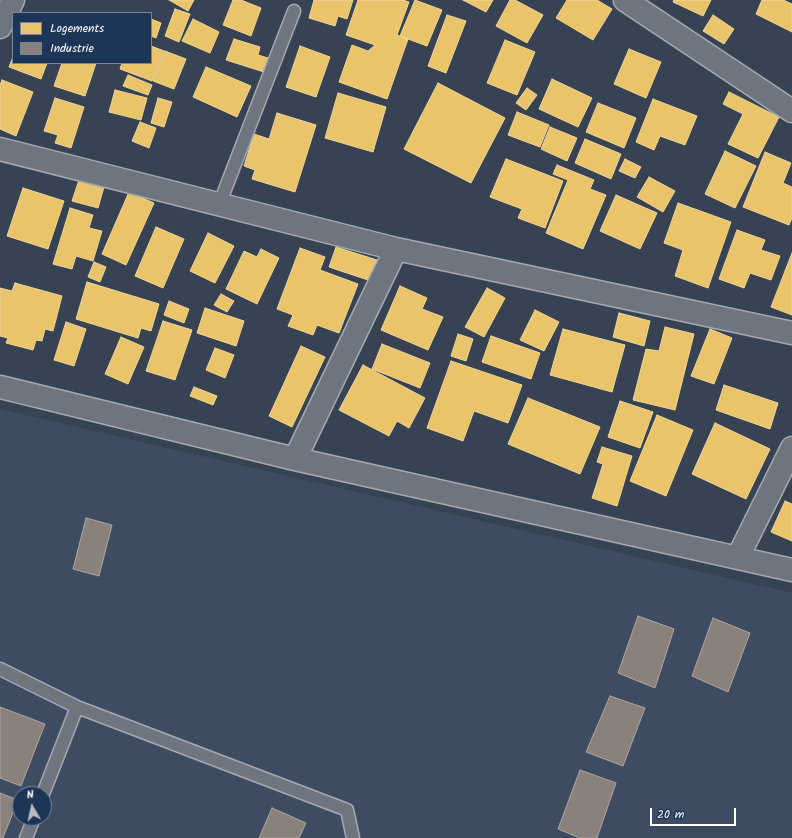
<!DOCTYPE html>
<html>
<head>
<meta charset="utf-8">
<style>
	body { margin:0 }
	#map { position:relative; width:792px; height:838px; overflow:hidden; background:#374252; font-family:Kalam,sans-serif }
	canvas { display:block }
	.legend { position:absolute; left:12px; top:12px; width:140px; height:52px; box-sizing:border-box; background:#1d3557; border:1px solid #77869a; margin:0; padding:5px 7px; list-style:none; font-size:12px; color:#fff }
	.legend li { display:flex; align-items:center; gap:8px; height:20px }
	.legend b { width:20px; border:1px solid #77869a }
	.north { position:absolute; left:12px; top:786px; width:40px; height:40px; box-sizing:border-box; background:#1d3557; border:1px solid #77869a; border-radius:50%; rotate:351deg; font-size:11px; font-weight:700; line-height:16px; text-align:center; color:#fff }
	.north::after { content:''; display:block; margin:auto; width:14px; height:18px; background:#b9bdc2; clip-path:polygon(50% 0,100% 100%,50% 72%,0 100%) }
	.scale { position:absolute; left:650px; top:808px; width:86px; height:18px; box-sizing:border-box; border:2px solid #fff; border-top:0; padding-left:5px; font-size:12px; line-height:14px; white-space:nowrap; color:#fff; -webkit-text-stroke:3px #1d3557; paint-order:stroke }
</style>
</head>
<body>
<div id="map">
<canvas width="792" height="838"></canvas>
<ul class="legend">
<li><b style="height:11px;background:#e9c46a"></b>Logements</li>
<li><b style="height:11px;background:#8a817c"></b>Industrie</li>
</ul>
<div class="north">N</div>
<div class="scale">20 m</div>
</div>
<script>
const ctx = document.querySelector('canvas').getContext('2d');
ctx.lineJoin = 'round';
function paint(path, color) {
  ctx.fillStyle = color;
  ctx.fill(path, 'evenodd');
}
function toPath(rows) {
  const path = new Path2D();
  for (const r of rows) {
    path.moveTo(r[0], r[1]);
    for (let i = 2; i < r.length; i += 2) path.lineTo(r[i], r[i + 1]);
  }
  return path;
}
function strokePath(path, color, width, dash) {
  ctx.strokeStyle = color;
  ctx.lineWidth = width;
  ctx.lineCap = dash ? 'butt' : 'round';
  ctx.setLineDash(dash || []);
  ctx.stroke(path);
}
const built = toPath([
	[0,409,792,593,792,838,0,838],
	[20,794,44,794,44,818,20,818]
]);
const homes = toPath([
	[169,0,194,0,188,11,169,0],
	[233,0,241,0,261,8,251,36,223,25,233,0],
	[314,0,353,0,347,19,338,16,335,26,309,18,314,0],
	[358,0,403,0,409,2,397,35,408,39,387,99,339,82,352,45,368,51,375,45,346,35,358,0],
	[415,0,442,10,427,46,400,36,415,0],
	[463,0,493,0,486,12,463,0],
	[510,0,515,0,543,15,527,43,496,26,510,0],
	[567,0,597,0,612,9,593,40,556,18,567,0],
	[674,0,711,0,703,16,673,2,674,0],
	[762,0,783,0,792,4,792,32,756,14,762,0],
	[175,9,190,14,179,42,165,36,175,9],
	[447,15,466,21,446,73,428,66,447,15],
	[713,15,734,29,724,44,703,31,713,15],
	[151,19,161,23,156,38,151,36,151,19],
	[193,19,219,32,210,53,182,41,193,19],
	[234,39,260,47,258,55,268,58,264,72,226,60,234,39],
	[505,40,535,52,517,95,487,83,505,40],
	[151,46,164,51,152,81,120,69,122,63,151,63,151,46],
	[300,46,330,57,316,97,286,87,300,46],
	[629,49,661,62,646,98,614,84,629,49],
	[165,51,186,59,174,89,153,81,165,51],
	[13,57,13,63,47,63,41,79,9,67,13,57],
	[62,63,96,63,85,96,54,86,62,63],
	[206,67,251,86,237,117,193,97,206,67],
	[128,75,152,85,148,95,123,86,128,75],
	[552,79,592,98,578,127,539,109,552,79],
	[2,80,33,92,16,136,0,129,0,85,2,80],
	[438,83,505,118,471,183,404,149,438,83],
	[527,88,537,95,526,110,516,103,527,88],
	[115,90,147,98,141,120,109,112,115,90],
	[729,92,779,117,758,158,728,144,743,114,723,104,729,92],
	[338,93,386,107,373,152,325,138,338,93],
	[55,98,84,107,71,148,55,143,58,135,44,131,55,98],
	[158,98,172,102,164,127,151,123,158,98],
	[653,99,697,116,685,145,660,136,654,150,636,142,653,99],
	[598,103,636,118,624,148,586,132,598,103],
	[517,112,549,125,540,147,508,135,517,112],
	[277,113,316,125,295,192,252,179,255,170,244,166,254,134,269,139,277,113],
	[140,122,156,128,149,148,132,141,140,122],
	[550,127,577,138,567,161,541,149,550,127],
	[585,139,621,154,611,179,575,163,585,139],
	[725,151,756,166,735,208,705,194,725,151],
	[765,152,791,163,783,183,792,187,792,218,789,225,743,207,765,152],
	[506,159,563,181,545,228,518,218,522,209,490,197,506,159],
	[625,159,641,167,635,178,619,171,625,159],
	[557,165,594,180,590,189,606,195,583,249,546,233,568,180,553,174,557,165],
	[649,177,675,191,663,212,637,197,649,177],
	[79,180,104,187,98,208,72,201,79,180],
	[23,188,64,201,48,249,7,236,23,188],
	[129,192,154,203,126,265,102,254,129,192],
	[616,195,657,213,640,249,600,231,616,195],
	[678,203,731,222,708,288,675,276,683,250,664,243,678,203],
	[70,208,93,215,89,228,102,231,93,261,76,256,72,269,53,264,70,208],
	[156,227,184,239,163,288,135,276,156,227],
	[737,230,765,240,761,250,780,256,771,280,750,273,744,288,719,279,737,230],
	[208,233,234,246,215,283,190,271,208,233],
	[336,247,377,260,371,281,329,267,336,247],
	[300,248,325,257,320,270,358,284,339,333,317,325,313,335,288,326,293,315,277,309,300,248],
	[261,249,279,258,257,304,226,289,244,251,257,257,261,249],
	[792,253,792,315,771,307,792,253],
	[94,262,106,267,100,282,88,277,94,262],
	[87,282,159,304,151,331,141,328,138,338,76,319,87,282],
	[15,283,62,296,53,331,45,329,42,341,36,340,33,350,6,343,8,338,0,336,0,288,12,291,15,283],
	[400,286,427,298,422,309,443,317,428,350,381,330,400,286],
	[487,288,505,298,484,337,465,327,487,288],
	[221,294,234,301,227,312,214,305,221,294],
	[169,301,189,309,184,323,164,315,169,301],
	[205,308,244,321,236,346,197,333,205,308],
	[535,310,559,322,544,351,520,340,535,310],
	[619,313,650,321,644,346,613,337,619,313],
	[163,321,192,330,175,380,146,371,163,321],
	[66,322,86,329,74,366,54,360,66,322],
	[665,327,694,334,675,410,633,400,646,349,659,351,665,327],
	[563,329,625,345,612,392,550,375,563,329],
	[710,329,732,338,714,384,691,376,710,329],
	[458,334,473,339,466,361,451,356,458,334],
	[491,336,540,353,531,379,482,362,491,336],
	[121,337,144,347,128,384,105,374,121,337],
	[382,344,430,363,420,388,372,369,382,344],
	[301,346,325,357,292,427,269,416,301,346],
	[215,348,234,355,225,378,206,370,215,348],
	[451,361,522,385,508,423,474,411,463,441,427,428,451,361],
	[363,365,425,398,409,428,397,421,389,436,339,410,363,365],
	[724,385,778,403,770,429,716,410,724,385],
	[194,387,217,396,213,405,190,396,194,387],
	[528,398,600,427,580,474,508,444,528,398],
	[620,401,653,412,640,448,608,437,620,401],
	[657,415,693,430,666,496,630,481,657,415],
	[715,423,770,449,746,499,692,474,715,423],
	[602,447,632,456,617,506,592,498,603,464,597,462,602,447],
	[785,501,792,504,792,541,771,532,785,501]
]);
const industry = toPath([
	[86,518,112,525,99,576,73,569,86,518],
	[638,616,674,629,655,688,618,673,638,616],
	[713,618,750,633,728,692,692,676,713,618],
	[610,696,645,708,623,766,586,752,610,696],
	[0,707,45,724,21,786,0,778,0,707],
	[580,770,616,783,597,838,580,838,558,829,580,770],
	[0,793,18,800,3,838,0,838,0,793],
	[272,808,306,823,299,838,259,838,272,808]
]);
const service = toPath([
	[219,205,294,11],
	[0,669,77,707,43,794],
	[77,707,347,810,353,838],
	[26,838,34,818]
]);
const minor = toPath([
	[625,0,792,111],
	[0,27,13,0],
	[0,149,396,249,792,333],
	[0,387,295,459,792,570],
	[295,459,396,249],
	[738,557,792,448]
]);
paint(built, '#3e4c62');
paint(homes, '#e9c46a');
strokePath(homes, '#f0d697', 1);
paint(industry, '#8a817c');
strokePath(industry, '#ada7a3', 1);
strokePath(service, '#a5aab1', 15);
strokePath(minor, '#a5aab1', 25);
strokePath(service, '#6f757e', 12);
strokePath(minor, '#6f757e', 22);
</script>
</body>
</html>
